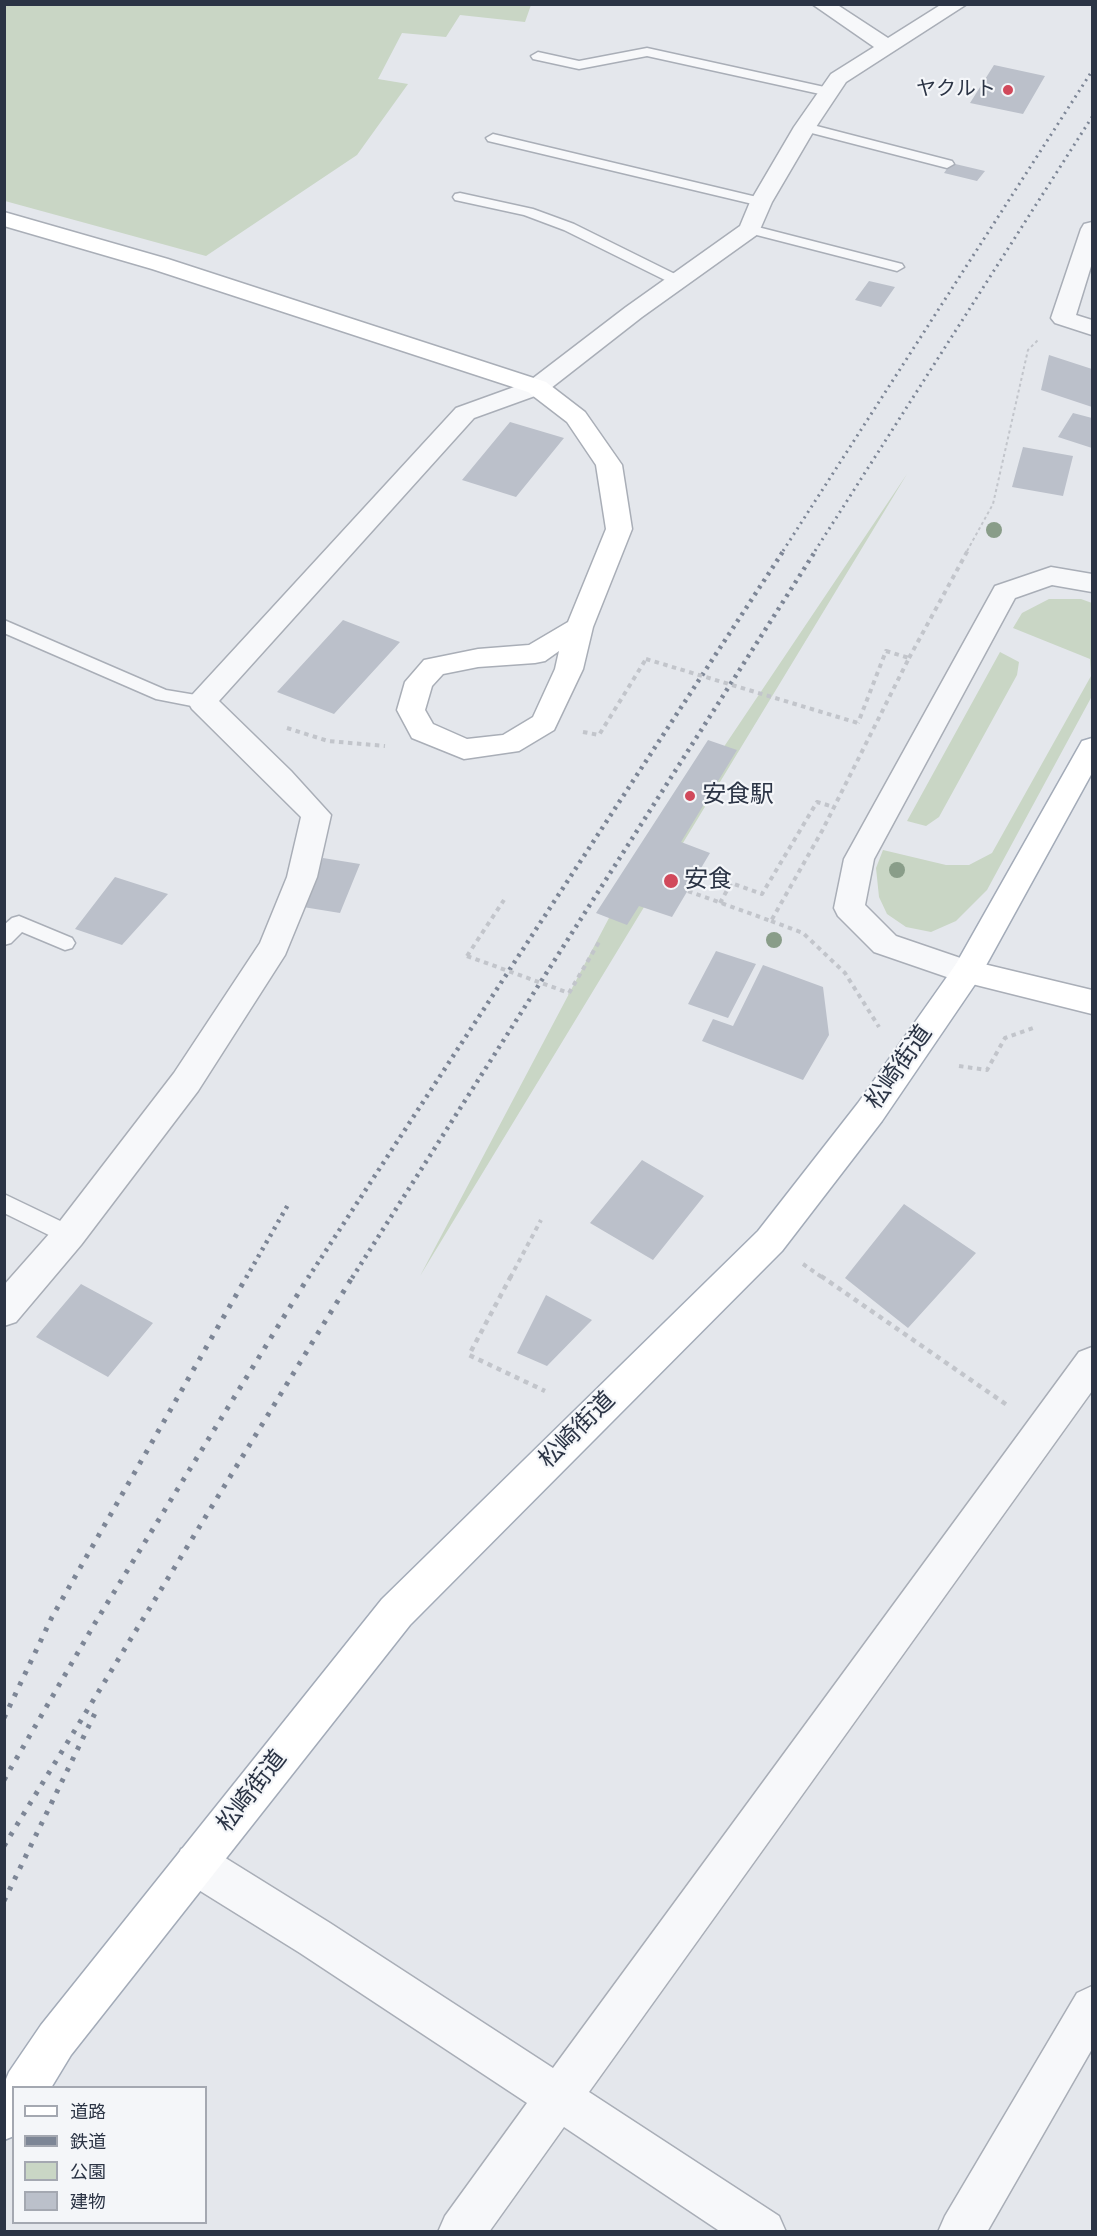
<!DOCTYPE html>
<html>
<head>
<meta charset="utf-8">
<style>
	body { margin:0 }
	#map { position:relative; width:1097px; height:2236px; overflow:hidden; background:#e4e7ec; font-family:Jost,"Noto Sans JP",sans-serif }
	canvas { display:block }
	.frame { position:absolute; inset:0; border:6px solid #2b3445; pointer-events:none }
	.legend { position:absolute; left:12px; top:2086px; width:195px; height:138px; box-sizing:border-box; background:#f4f6f9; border:2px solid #a4a8b1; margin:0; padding:8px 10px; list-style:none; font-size:18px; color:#2b3445 }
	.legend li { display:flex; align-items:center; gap:12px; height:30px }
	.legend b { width:30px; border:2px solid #a4a8b1 }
</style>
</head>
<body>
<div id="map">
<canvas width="1097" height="2236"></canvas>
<div class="frame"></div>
<ul class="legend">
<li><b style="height:8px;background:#fff"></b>道路</li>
<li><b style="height:8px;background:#7d8696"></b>鉄道</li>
<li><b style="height:16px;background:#c9d6c5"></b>公園</li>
<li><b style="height:16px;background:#bbc0ca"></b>建物</li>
</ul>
</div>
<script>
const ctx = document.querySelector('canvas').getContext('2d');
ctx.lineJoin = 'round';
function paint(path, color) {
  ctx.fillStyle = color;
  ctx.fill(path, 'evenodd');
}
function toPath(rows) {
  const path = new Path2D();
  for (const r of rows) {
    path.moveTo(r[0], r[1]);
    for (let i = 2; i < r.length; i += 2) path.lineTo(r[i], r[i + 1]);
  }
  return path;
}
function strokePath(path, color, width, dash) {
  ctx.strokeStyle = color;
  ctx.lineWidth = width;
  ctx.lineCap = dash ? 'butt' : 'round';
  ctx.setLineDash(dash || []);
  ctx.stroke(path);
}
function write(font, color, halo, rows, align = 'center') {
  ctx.font = font + ' Jost,"Noto Sans JP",sans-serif';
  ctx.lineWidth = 4.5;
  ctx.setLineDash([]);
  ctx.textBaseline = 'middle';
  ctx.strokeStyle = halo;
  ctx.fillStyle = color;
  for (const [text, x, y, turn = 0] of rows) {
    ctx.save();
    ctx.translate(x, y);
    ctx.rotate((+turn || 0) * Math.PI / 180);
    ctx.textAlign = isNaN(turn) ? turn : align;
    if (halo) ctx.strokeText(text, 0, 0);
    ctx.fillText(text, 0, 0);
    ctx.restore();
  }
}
const green = toPath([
	[4,5,5,4,531,5,525,22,460,15,446,37,402,33,378,79,408,84,357,155,206,256,5,201],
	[907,474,420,1276,609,918],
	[1049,599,1081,599,1092,603,1092,696,987,890,956,921,931,932,906,927,887,914,879,897,876,868,883,850,946,865,969,865,992,853,1091,676,1090,659,1013,628,1022,613],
	[1000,652,1019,662,1017,675,939,817,926,826,907,821]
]);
const building = toPath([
	[994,65,1045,76,1023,114,970,103],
	[951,163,985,171,977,181,944,173],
	[869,281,895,287,881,307,855,300],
	[1049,355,1092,369,1092,407,1041,390],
	[1073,413,1092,418,1092,448,1058,437],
	[510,422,564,438,516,497,462,480],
	[1023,447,1073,456,1063,496,1012,487],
	[343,620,400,642,334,714,277,692],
	[708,740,737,750,681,842,710,853,672,917,639,906,627,925,596,913],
	[323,858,360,864,340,913,303,907],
	[115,877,168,894,122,945,75,929],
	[716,951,756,964,728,1018,688,1004],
	[763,965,823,987,829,1035,803,1080,702,1041,713,1019,733,1026],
	[642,1160,704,1196,653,1260,590,1223],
	[904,1204,976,1253,908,1328,845,1278],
	[81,1284,153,1323,108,1377,36,1337],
	[546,1295,592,1320,547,1366,517,1353]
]);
const pathFar2 = toPath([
	[967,551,993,504,1028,350,1038,340]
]);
const pathFar1 = toPath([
	[909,658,968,550],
	[287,728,328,741,385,746],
	[583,732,599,735,646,659],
	[688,891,771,921,822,831,909,658,886,651,858,723],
	[720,903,731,883,762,894,817,802,834,807],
	[771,921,803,933,845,973,879,1027],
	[467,956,504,900],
	[569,993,599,942],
	[959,1066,987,1070,1005,1038,1033,1028],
	[803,1264,823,1278],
	[510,1278,541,1220]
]);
const path = toPath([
	[511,1276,469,1355,545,1391],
	[821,1276,1007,1405]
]);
const lane = toPath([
	[647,48,829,88,836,92,829,96,647,56,579,69,533,59,531,56,538,52,579,61,647,48],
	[805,123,952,161,954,164,947,168,800,130,798,127,800,124,805,123],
	[493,134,761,198,768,202,761,206,488,141,486,138,493,134],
	[460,193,533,209,574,224,683,278,685,281,678,285,673,284,564,230,524,215,455,200,453,197,455,194,460,193],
	[750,225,902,264,904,267,897,271,745,232,743,229,745,226,750,225],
	[4,620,166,690,202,696,208,698,211,702,208,706,202,708,156,699,4,633,4,620],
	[19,916,72,938,75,943,72,948,65,950,22,932,11,943,4,945,4,925,12,918,19,916],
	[4,1194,77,1229,80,1235,77,1241,69,1244,61,1241,4,1213,4,1194]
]);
const street = toPath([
	[812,4,836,4,888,38,942,4,967,4,846,82,816,127,772,202,758,234,642,317,546,392,474,418,219,701,291,771,331,815,317,877,285,955,198,1091,81,1245,16,1322,4,1326,4,1285,57,1225,174,1073,260,943,287,877,301,817,192,709,188,702,192,695,456,408,528,382,626,307,740,226,750,202,794,127,831,74,874,47,812,4],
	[1092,222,1092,263,1076,315,1092,320,1092,335,1055,323,1051,318,1081,229,1084,224,1092,222],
	[1051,567,1092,574,1092,592,1052,585,1015,598,874,859,865,905,896,936,978,964,983,972,978,980,967,984,874,952,838,916,834,908,844,859,995,586,1051,567],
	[1092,1347,1092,1391,589,2092,779,2216,786,2232,721,2232,564,2127,489,2232,438,2232,445,2216,527,2103,300,1953,181,1879,175,1864,181,1849,196,1843,211,1849,330,1923,553,2068,1079,1352,1092,1347],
	[1092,1986,1092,2049,987,2232,938,2232,945,2216,1077,1993,1092,1986]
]);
const secondary = toPath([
	[4,212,168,259,546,382,585,412,622,465,632,529,593,627,583,669,554,730,519,751,464,759,412,738,397,710,405,682,424,660,478,649,529,645,568,622,606,529,596,465,567,422,528,392,152,269,4,226,4,212],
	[559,651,555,669,533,717,503,735,467,739,433,724,425,710,432,686,443,674,478,667,535,663,545,661,559,651],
	[967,960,1092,990,1092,1014,956,980,951,972,956,964,967,960]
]);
const primary = toPath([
	[1092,738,1092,773,978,980,882,1121,782,1251,410,1625,71,2055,51,2088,14,2088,14,2136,4,2140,4,2084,9,2072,41,2025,382,1599,758,1231,858,1103,956,964,1082,741,1092,738]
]);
const railFar2 = toPath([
	[783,551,1092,71],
	[815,551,1092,117]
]);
const railFar1 = toPath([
	[246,1278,289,1203],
	[308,1278,784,550],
	[352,1278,816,550]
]);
const rail = toPath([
	[4,1718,52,1617,247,1276],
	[4,1780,95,1623,309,1276],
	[4,1846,353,1276],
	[4,1901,98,1707]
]);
const pathBridge = toPath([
	[646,659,858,723],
	[467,956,569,993]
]);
const trees = [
	[994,530],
	[897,870],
	[774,940]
];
const markers = [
	[1008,90,6,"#d1495b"],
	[690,796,6,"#d1495b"],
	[671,881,8,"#d1495b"]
];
const farPoinames = [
	["ヤクルト",996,90]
];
const poiNames = [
	["安食駅",702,796],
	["安食",684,881]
];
const streetNames = [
	["松崎街道",900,1068,-55],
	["松崎街道",578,1431,-45],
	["松崎街道",253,1792,-52]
];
paint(green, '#c9d6c5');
paint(building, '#bbc0ca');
strokePath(lane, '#a9aeb7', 3);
strokePath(street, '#a9aeb7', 3);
strokePath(secondary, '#a9aeb7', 3);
strokePath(primary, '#a3abb8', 3);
strokePath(pathFar2, '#c2c5cb', 2, [3, 3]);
strokePath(pathFar1, '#c2c5cb', 4, [4.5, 4.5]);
strokePath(path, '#c2c5cb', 4.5, [5, 5]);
paint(lane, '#f7f8fa');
paint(street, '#f7f8fa');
paint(secondary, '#fff');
paint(primary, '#fff');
strokePath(railFar2, '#7d8696', 3, [2, 4.5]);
strokePath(railFar1, '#7d8696', 4.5, [3, 5]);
strokePath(rail, '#7d8696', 5, [4, 8]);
strokePath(pathBridge, '#c2c5cb', 4, [4.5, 4.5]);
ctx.fillStyle = '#899d89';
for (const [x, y] of trees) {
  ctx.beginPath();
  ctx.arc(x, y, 8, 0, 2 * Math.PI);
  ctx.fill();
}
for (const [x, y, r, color] of markers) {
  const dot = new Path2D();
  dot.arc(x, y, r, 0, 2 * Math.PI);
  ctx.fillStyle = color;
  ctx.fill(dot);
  strokePath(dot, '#f4f6f9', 2);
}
write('20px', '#2b3445', '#f4f6f9', farPoinames, 'right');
write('24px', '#2b3445', '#f4f6f9', poiNames, 'left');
write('24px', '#2b3445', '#f4f6f9', streetNames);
</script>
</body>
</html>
